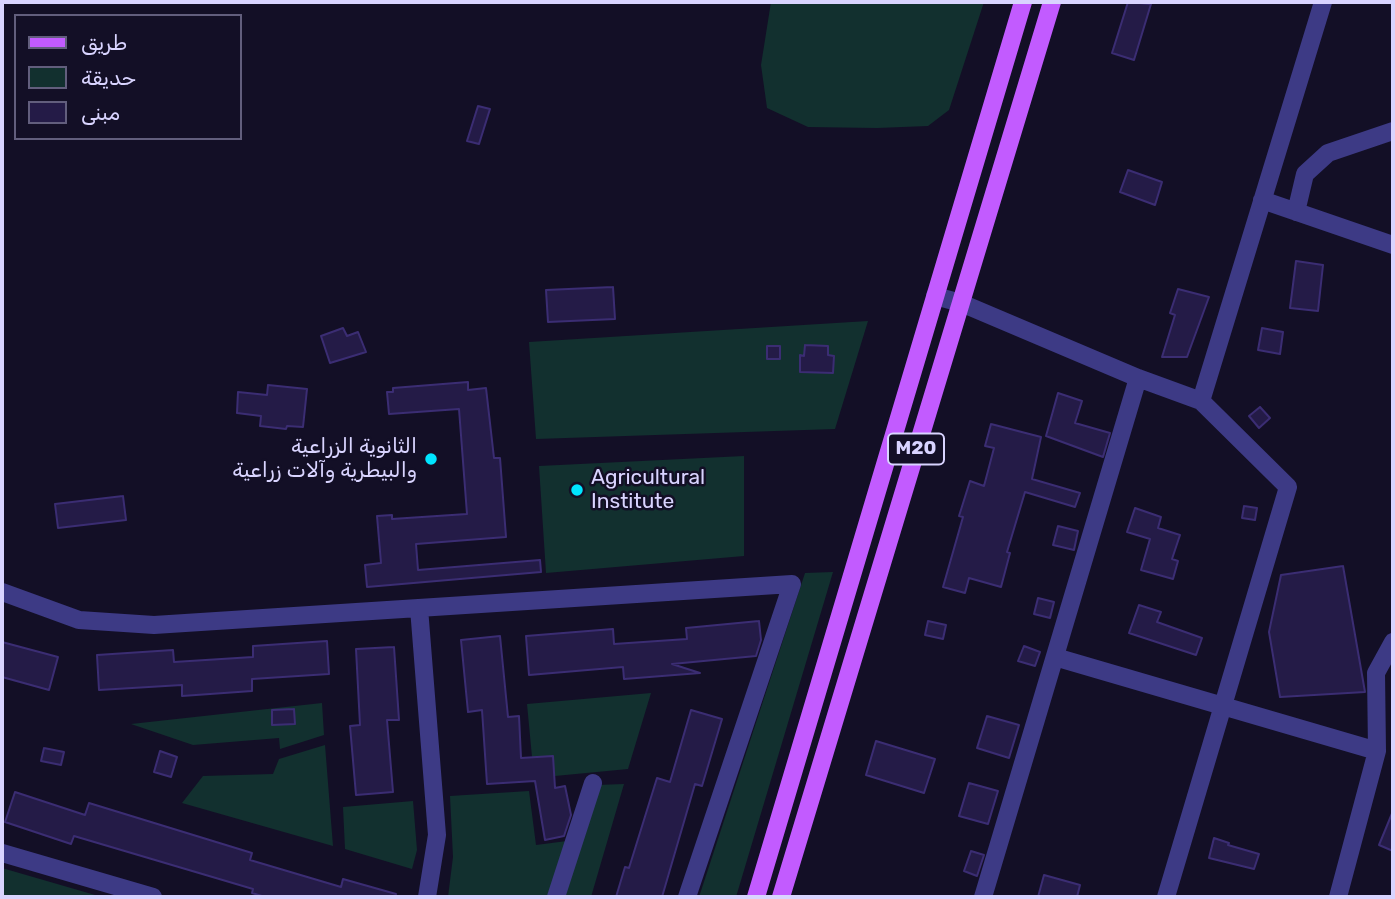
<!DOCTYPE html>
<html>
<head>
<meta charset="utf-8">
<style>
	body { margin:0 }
	#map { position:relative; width:1395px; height:899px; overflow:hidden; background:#130f26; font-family:Rubik,"Noto Sans Arabic",sans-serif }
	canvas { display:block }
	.frame { position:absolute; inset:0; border:4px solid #d9d4ff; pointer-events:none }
	.legend { position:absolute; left:14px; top:14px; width:228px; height:126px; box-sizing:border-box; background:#130f26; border:2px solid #625e7d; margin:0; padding:9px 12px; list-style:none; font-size:21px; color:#d9d4ff }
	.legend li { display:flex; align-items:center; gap:14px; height:35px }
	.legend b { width:35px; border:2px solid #625e7d }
</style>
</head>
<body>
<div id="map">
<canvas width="1395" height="899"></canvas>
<div class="frame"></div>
<ul class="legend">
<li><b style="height:9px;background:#c25bff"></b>طريق</li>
<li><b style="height:19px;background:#12302f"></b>حديقة</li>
<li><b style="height:19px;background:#241b47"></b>مبنى</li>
</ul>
</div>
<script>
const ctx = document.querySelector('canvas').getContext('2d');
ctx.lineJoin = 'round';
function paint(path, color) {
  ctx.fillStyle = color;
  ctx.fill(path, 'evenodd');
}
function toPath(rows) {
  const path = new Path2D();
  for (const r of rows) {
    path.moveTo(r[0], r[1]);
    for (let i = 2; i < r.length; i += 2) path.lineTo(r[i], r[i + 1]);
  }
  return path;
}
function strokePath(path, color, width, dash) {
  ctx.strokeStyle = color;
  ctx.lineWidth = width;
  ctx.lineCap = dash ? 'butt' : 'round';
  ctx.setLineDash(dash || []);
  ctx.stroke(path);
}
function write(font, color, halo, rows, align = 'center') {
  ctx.font = font + ' Rubik,"Noto Sans Arabic",sans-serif';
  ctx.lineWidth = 5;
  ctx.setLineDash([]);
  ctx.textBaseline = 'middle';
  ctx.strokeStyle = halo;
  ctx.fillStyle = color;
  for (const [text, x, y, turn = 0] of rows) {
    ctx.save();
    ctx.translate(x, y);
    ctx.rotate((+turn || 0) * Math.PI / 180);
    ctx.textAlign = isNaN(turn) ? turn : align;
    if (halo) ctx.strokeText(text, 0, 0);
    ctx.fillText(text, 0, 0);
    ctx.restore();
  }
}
const green = toPath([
	[771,2,984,2,949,110,928,126,877,128,808,127,767,108,761,65],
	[868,321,835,429,536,439,529,342],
	[744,456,744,556,546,573,539,466],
	[833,572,736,897,699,897,805,573],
	[651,693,628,769,534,778,527,704],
	[322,703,324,735,280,749,279,738,193,745,131,724],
	[325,745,333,846,182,803,203,776,273,774,279,759],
	[624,784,591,897,563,897,597,785],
	[529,791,536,845,567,841,549,897,448,897,453,857,450,796],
	[413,801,417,850,412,869,345,849,343,807],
	[2,868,102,897,2,897]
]);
const building = toPath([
	[1128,2,1151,4,1134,60,1112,53,1128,2],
	[478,106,490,109,479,144,467,141,478,106],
	[1128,170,1162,182,1155,205,1120,192,1128,170],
	[1296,261,1323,265,1318,311,1290,308,1296,261],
	[613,287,615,319,548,322,546,290,613,287],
	[1178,289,1209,297,1187,357,1162,357,1175,315,1170,313,1178,289],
	[343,328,347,336,358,332,366,352,330,363,321,336,343,328],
	[1262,328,1283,332,1280,354,1258,350,1262,328],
	[805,345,828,346,828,355,834,356,833,373,800,372,800,355,804,356,805,345],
	[767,346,780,346,780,359,767,359,767,346],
	[468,382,468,390,486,388,494,458,500,458,506,537,416,544,418,570,540,560,541,572,367,587,365,565,381,563,377,516,392,515,392,519,467,514,459,409,389,414,387,392,393,392,393,388,468,382],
	[268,385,307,389,303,427,287,426,286,429,260,426,261,416,237,413,238,392,267,395,268,385],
	[1058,393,1082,401,1075,423,1110,433,1103,457,1046,436,1058,393],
	[1260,407,1270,418,1259,428,1249,416,1260,407],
	[991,424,1041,437,1032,479,1080,493,1075,507,1025,492,1007,552,1010,553,1001,587,969,578,965,593,943,587,963,517,959,516,970,481,984,486,994,448,985,446,991,424],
	[123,496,126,520,58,528,55,504,123,496],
	[1244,506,1257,508,1255,520,1242,518,1244,506],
	[1135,508,1161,517,1158,528,1180,535,1172,559,1178,561,1173,579,1141,570,1150,539,1127,532,1135,508],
	[1058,526,1078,531,1074,550,1053,545,1058,526],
	[1343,566,1365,692,1280,697,1269,632,1281,575,1343,566],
	[1038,598,1054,602,1050,618,1034,614,1038,598],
	[1139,605,1161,612,1157,622,1202,638,1196,655,1129,633,1139,605],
	[759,621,761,640,756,656,672,664,700,673,624,679,623,667,529,675,526,636,613,629,614,644,687,639,686,628,759,621],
	[928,621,946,625,943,639,925,635,928,621],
	[500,636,508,717,519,716,521,758,553,756,555,788,565,786,571,815,564,836,545,840,535,781,487,784,482,710,468,712,461,640,500,636],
	[327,641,329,674,252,679,252,691,182,696,182,685,99,690,97,655,173,650,174,662,253,657,253,646,327,641],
	[2,642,58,657,49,690,2,677,2,642],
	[1024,646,1040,652,1035,666,1018,661,1024,646],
	[394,647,399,720,387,720,393,792,356,795,350,726,360,725,356,649,394,647],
	[294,709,295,724,272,725,272,710,294,709],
	[691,710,722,719,702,786,695,784,662,897,616,897,625,867,629,868,657,778,670,782,691,710],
	[987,716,1019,725,1009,758,977,748,987,716],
	[876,741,935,759,924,793,866,775,876,741],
	[44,748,64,752,61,765,41,761,44,748],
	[160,751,177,757,171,777,154,772,160,751],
	[969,783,998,791,988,824,959,816,969,783],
	[15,792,85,815,89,803,252,853,250,860,341,887,343,879,396,894,395,897,265,897,252,893,253,889,74,836,71,844,5,822,15,792],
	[1393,811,1393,851,1379,845,1393,811],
	[1214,838,1229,843,1228,845,1259,854,1254,869,1209,858,1214,838],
	[971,851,984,855,977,876,964,871,971,851],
	[1044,875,1080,885,1077,897,1038,897,1044,875]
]);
const minor = toPath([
	[1262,200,1393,245],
	[1296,212,1305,174,1328,153,1393,131],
	[935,296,961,303,1138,378,1201,401,1288,487,1166,897],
	[1201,401,1323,2],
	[2,592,79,620,154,625,792,584,687,897],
	[419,608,437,835,427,897],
	[1055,657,1377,751],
	[2,853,153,897],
	[556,897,593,783],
	[983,897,1138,378],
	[1338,897,1377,751,1376,673,1393,642]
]);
const major = toPath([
	[756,897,1023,2],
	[781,897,1052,2]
]);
const markers = [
	[431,459,7,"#00e5ff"],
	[577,490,7,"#00e5ff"]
];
const shields = [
	[916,449,56]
];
const shieldNames = [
	["M20",916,449]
];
const poiNames = [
	["الثانوية الزراعية",417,447],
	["والبيطرية وآلات زراعية",417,471],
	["Agricultural",591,478,"left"],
	["Institute",591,502,"left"]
];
paint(green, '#12302f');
paint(building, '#241b47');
strokePath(building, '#3b2d73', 2);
strokePath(minor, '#3d3a85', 18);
strokePath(major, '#c25bff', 18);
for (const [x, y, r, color] of markers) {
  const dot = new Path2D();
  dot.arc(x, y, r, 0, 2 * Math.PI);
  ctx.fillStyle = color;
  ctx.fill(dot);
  strokePath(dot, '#130f26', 2.5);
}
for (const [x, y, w] of shields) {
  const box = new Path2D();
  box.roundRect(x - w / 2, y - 15.5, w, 31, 5);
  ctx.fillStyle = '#130f26';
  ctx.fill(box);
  strokePath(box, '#d9d4ff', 2);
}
write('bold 19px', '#d9d4ff', null, shieldNames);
write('21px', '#d9d4ff', '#130f26', poiNames, 'right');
</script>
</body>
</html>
